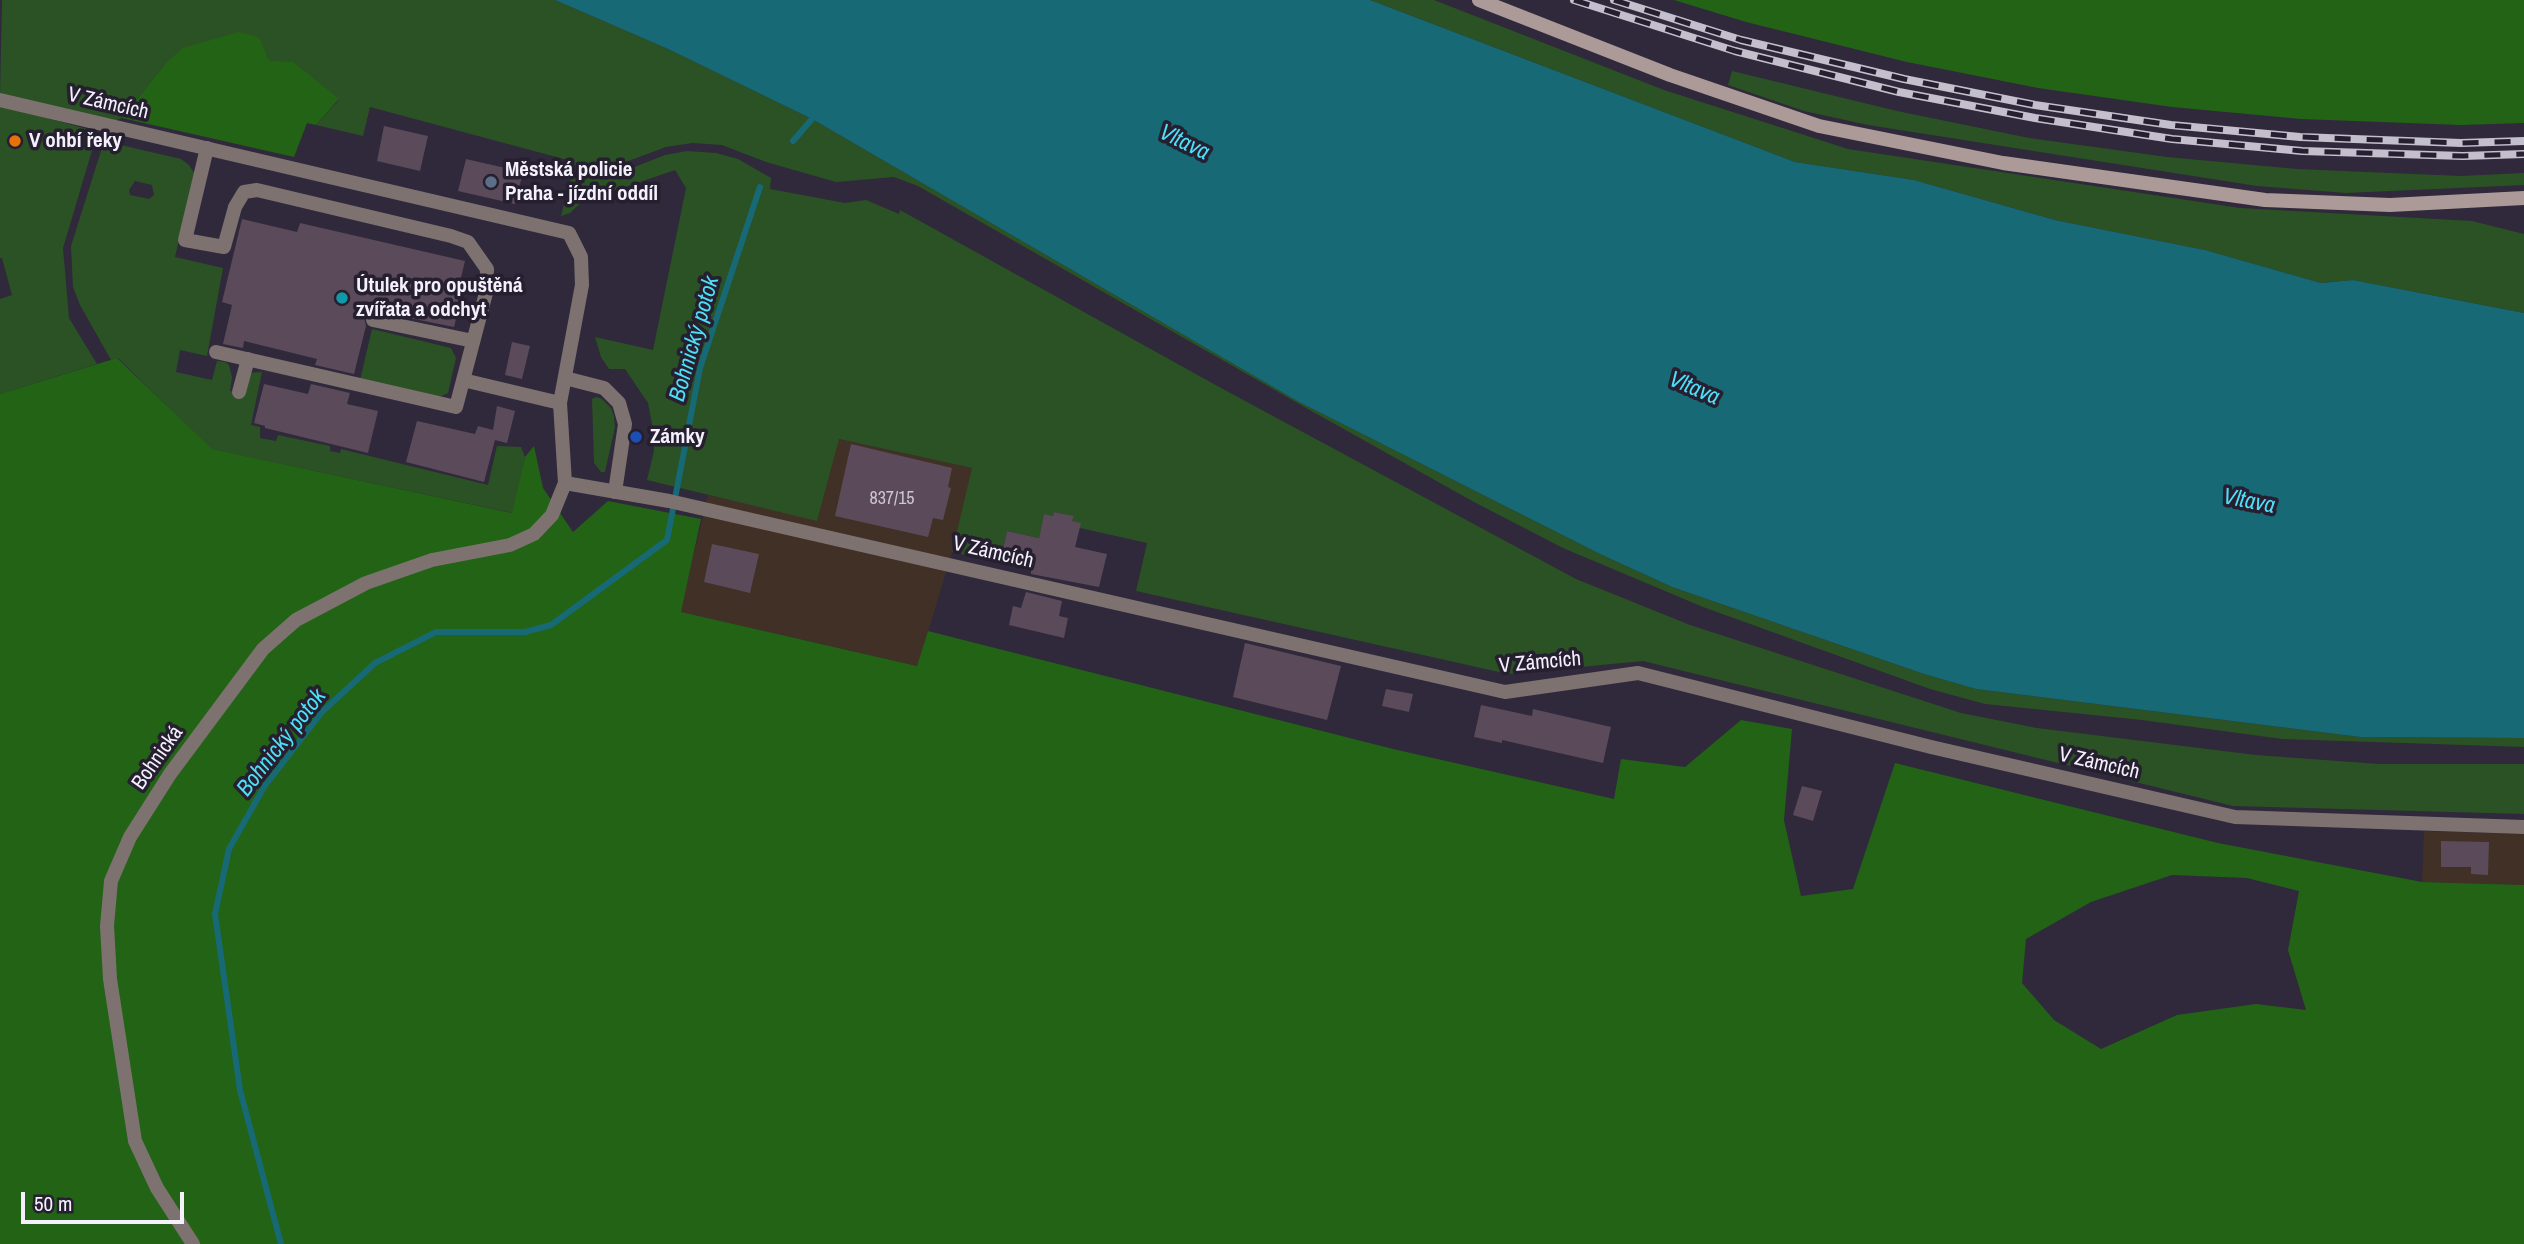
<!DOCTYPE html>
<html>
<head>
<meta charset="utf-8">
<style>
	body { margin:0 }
	#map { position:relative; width:2524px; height:1244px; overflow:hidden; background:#2f293b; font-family:"Archivo Narrow",sans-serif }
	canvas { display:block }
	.scale { position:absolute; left:21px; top:1192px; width:163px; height:32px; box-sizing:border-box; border:4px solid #f4f0fc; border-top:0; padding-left:9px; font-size:21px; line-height:24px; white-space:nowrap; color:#f4f0fc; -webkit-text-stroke:5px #251f30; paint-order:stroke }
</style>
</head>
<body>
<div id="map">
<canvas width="2524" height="1244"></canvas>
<div class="scale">50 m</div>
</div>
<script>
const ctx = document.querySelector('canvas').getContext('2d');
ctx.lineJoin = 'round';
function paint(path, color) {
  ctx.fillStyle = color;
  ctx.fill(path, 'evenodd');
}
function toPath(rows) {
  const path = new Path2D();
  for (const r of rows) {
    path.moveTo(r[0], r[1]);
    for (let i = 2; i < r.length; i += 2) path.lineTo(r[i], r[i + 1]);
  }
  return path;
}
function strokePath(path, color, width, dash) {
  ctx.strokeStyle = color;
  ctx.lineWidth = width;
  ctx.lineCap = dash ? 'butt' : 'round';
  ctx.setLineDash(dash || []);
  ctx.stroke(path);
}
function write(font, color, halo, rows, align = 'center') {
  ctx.font = font + ' "Archivo Narrow",sans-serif';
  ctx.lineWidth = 7;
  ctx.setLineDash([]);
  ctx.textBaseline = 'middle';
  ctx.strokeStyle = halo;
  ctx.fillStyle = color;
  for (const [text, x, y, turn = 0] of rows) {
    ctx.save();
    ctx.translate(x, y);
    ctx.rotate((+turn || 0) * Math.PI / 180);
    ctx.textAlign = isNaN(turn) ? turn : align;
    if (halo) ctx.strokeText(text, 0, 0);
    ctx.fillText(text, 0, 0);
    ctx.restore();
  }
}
const industrial = toPath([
	[838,439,973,468,952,552,918,666,680,612,708,495,817,520],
	[2424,831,2524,834,2524,885,2422,882]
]);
const green = toPath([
	[2,0,555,0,668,49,812,119,1299,402,1600,554,1672,587,1924,674,1976,689,2360,737,2524,738,2524,747,2282,739,2142,720,1985,704,1930,689,1703,607,1563,548,1474,502,1308,409,918,186,894,177,836,182,766,162,722,145,692,143,666,147,623,163,627,170,665,155,687,151,716,153,738,159,771,178,770,189,845,203,866,200,899,214,900,210,1221,388,1576,579,1690,625,1961,713,2037,728,2256,755,2379,764,2524,764,2524,814,2233,806,1643,661,1508,674,1136,591,1147,543,1080,528,1072,521,1073,516,1054,512,1053,516,1044,515,1039,538,1007,531,1000,562,952,552,972,468,839,439,817,521,647,480,654,451,653,429,648,403,625,369,609,369,601,357,595,337,653,350,686,188,675,170,605,194,605,199,586,198,570,213,561,216,575,162,370,107,363,136,316,125,339,100,165,64,122,118,114,121,0,94],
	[1370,0,1434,0,1664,90,1848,149,2240,208,2472,221,2524,234,2524,313,2353,280,2321,283,2205,250,2055,220,1914,180,1795,162],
	[1732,71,1897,111,2029,138,2167,157,2297,169,2461,176,2524,173,2524,185,2346,193,2257,186,1868,125,1804,111,1728,85],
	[0,105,87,129,92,131,96,137,63,248,69,318,97,364,0,394,0,299,12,295,2,258,0,258],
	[110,140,112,143,181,159,189,165,194,173,175,257,223,268,207,356,180,350,176,372,212,380,217,361,225,362,229,365,232,377,230,391,241,394,249,373,262,372,251,425,260,427,260,438,276,441,278,435,330,446,330,451,340,453,341,449,488,485,497,446,521,447,525,457,513,513,211,449,118,358,111,360,80,305,73,287,71,246,101,151],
	[135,181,152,185,154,195,149,199,130,195,129,190],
	[372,329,451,348,456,358,448,393,437,398,360,380],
	[596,397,602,399,611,408,614,416,615,427,605,472,601,472,594,463,592,399]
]);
const forest = toPath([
	[1674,0,2524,0,2524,123,2461,125,2301,119,2172,107,2038,88,1907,62,1746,22],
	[239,32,259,37,269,61,293,62,339,99,316,125,307,123,294,157,122,118,165,64,183,48],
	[117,358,212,449,512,513,525,457,534,446,543,488,573,532,608,501,701,519,681,612,917,666,928,631,1393,749,1614,799,1621,759,1685,767,1741,720,1792,729,1784,820,1801,896,1853,889,1895,763,2218,843,2422,882,2524,885,2524,1244,0,1244,0,394],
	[2172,875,2247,878,2299,891,2288,950,2306,1010,2256,1004,2177,1015,2101,1049,2054,1020,2022,983,2026,939,2091,902]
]);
const water = toPath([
	[555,0,1370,0,1795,162,1914,180,2055,220,2205,250,2321,283,2353,280,2524,313,2524,738,2360,737,1976,689,1924,674,1672,587,1600,554,1299,402,812,119,668,49]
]);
const stream = toPath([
	[793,141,812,119,813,112],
	[281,1244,240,1090,215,914,229,849,264,787,322,712,375,663,436,632,525,632,551,625,667,540,700,368,760,187]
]);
const building = toPath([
	[384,126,428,136,420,171,377,161],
	[466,159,523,172,515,204,458,191],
	[242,219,297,232,300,223,465,261,459,286,464,287,454,327,370,310,364,317,366,326,354,374,315,365,317,359,244,341,243,348,223,344,232,305,222,302],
	[512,342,530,346,522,379,505,375],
	[264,384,308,394,311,384,350,393,347,404,378,411,368,453,265,428,265,426,254,423],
	[497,406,515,411,507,443,495,440,484,482,406,462,417,421,475,434,478,426,493,430],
	[851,444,952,468,948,487,951,488,943,520,933,518,928,537,835,516],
	[1054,512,1074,516,1072,521,1081,523,1075,547,1107,554,1099,587,1031,574,1031,571,1000,563,1007,531,1039,538,1044,514,1053,516],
	[712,544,759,554,750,593,704,582],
	[1026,592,1062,601,1059,616,1068,618,1064,638,1009,625,1013,606,1021,608],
	[1245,643,1341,666,1327,720,1233,697],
	[1386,689,1413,694,1409,712,1382,706],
	[1481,705,1532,716,1533,709,1611,727,1603,763,1502,740,1502,743,1474,737],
	[1802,786,1822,791,1813,821,1793,815],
	[2441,841,2489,842,2488,875,2471,874,2471,867,2441,867]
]);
const lane = toPath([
	[207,148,185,240,224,247,235,207,244,192,257,190,451,236,468,242,487,269,486,293,456,407,216,352],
	[373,320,473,341],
	[565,378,604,388,619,403,625,424,615,492],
	[463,380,560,403],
	[239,392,248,359]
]);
const street = toPath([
	[0,100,569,233,581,257,582,285,560,403,565,483,552,515,534,534,510,545,432,560,366,583,296,620,263,649,170,774,130,837,111,881,107,926,110,979,135,1141,157,1188,193,1244],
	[565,483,669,501,1505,692,1638,673,1931,747,2235,817,2524,827]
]);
const secondary = toPath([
	[1479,0,1670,75,1819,126,2003,163,2265,200,2390,205,2524,198]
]);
const rail = toPath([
	[1574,0,1735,51,1899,92,2035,118,2172,139,2302,151,2463,156,2524,154],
	[1614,0,1741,40,1904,79,2035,105,2171,125,2300,137,2461,143,2524,141]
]);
const markers = [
	[15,141,7,"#e8710a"],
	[491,182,7,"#5c6f8a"],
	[342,298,7,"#0f9aa8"],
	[636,437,7,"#1a4fb4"]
];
const numberNames = [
	["837/15",892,499]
];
const streetNames = [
	["V Zámcích",108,104,13],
	["V Zámcích",993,553,13],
	["V Zámcích",1540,663,-5],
	["Bohnická",158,758,-55],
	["V Zámcích",2099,764,13]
];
const poiNames = [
	["V ohbí řeky",29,141],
	["Městská policie",505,170],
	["Praha - jízdní oddíl",505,194],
	["Útulek pro opuštěná",356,286],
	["zvířata a odchyt",356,310],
	["Zámky",650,437]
];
const waterNames = [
	["Vltava",1184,143,26],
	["Bohnický potok",695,339,-74],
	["Vltava",1694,389,23],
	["Vltava",2249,502,11],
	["Bohnický potok",282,743,-52]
];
paint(industrial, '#413026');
paint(green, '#2b5224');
paint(forest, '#236316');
paint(water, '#176975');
strokePath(stream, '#176975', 6);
paint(building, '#5b4a59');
strokePath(lane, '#7e7271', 14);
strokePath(street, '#7e7271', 14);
strokePath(secondary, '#ac9a98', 14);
strokePath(rail, '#c4bfcd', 8);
strokePath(rail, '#251f30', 5, [16]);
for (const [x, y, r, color] of markers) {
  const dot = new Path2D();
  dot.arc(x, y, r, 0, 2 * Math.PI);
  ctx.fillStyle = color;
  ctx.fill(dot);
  strokePath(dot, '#251f30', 2.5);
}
write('18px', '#cec6d3', null, numberNames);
write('21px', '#f4f0fc', '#251f30', streetNames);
write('bold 21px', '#f4f0fc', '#251f30', poiNames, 'left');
write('italic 23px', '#4ddff7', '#251f30', waterNames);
</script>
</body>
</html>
